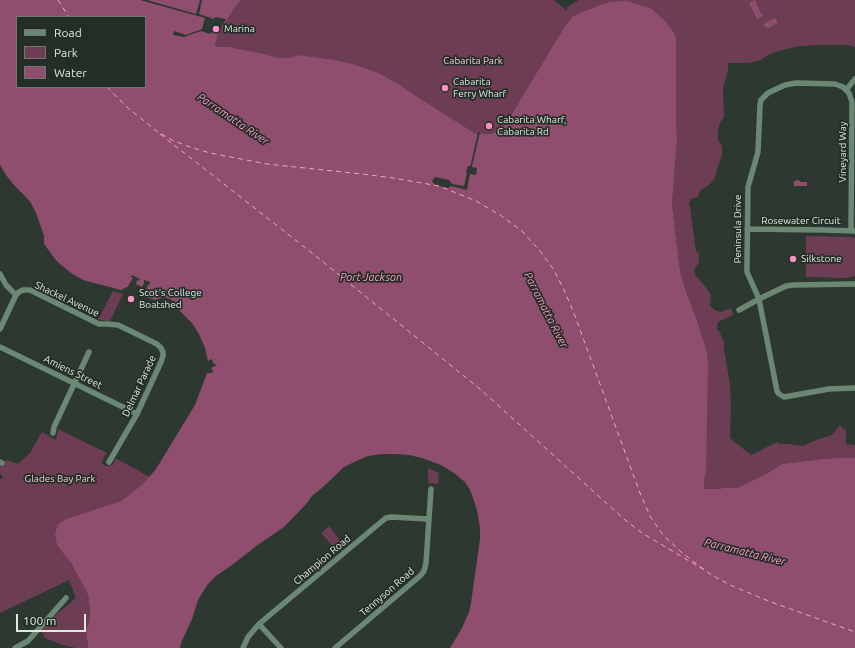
<!DOCTYPE html>
<html>
<head>
<meta charset="utf-8">
<style>
	body { margin:0 }
	#map { position:relative; width:855px; height:648px; overflow:hidden; background:#2d3831; font-family:Ubuntu,sans-serif }
	canvas { display:block }
	.legend { position:absolute; left:16px; top:16px; width:130px; height:72px; box-sizing:border-box; background:#242e27; border:1px solid #707872; margin:0; padding:5px 7px; list-style:none; font-size:12px; color:#e1e8e3 }
	.legend li { display:flex; align-items:center; gap:8px; height:20px }
	.legend b { width:20px; border:1px solid #707872 }
	.scale { position:absolute; left:16px; top:614px; width:70px; height:18px; box-sizing:border-box; border:2px solid #e1e8e3; border-top:0; padding-left:5px; font-size:12px; line-height:14px; white-space:nowrap; color:#e1e8e3; -webkit-text-stroke:3px #242e27; paint-order:stroke }
</style>
</head>
<body>
<div id="map">
<canvas width="855" height="648"></canvas>
<ul class="legend">
<li><b style="height:5px;background:#6b8875"></b>Road</li>
<li><b style="height:11px;background:#6d3d54"></b>Park</li>
<li><b style="height:11px;background:#8f4e6d"></b>Water</li>
</ul>
<div class="scale">100 m</div>
</div>
<script>
const ctx = document.querySelector('canvas').getContext('2d');
ctx.lineJoin = 'round';
function paint(path, color) {
  ctx.fillStyle = color;
  ctx.fill(path, 'evenodd');
}
function toPath(rows) {
  const path = new Path2D();
  for (const r of rows) {
    path.moveTo(r[0], r[1]);
    for (let i = 2; i < r.length; i += 2) path.lineTo(r[i], r[i + 1]);
  }
  return path;
}
function strokePath(path, color, width, dash) {
  ctx.strokeStyle = color;
  ctx.lineWidth = width;
  ctx.lineCap = dash ? 'butt' : 'round';
  ctx.setLineDash(dash || []);
  ctx.stroke(path);
}
function write(font, color, halo, rows, align = 'center') {
  ctx.font = font + ' Ubuntu,sans-serif';
  ctx.lineWidth = 3.5;
  ctx.setLineDash([]);
  ctx.textBaseline = 'middle';
  ctx.strokeStyle = halo;
  ctx.fillStyle = color;
  for (const [text, x, y, turn = 0] of rows) {
    ctx.save();
    ctx.translate(x, y);
    ctx.rotate((+turn || 0) * Math.PI / 180);
    ctx.textAlign = isNaN(turn) ? turn : align;
    if (halo) ctx.strokeText(text, 0, 0);
    ctx.fillText(text, 0, 0);
    ctx.restore();
  }
}
const green = toPath([
	[241,0,554,0,567,11,567,7,579,0,855,0,855,47,847,45,817,45,801,46,786,49,772,53,760,60,749,63,728,63,728,71,723,88,724,117,720,123,718,129,718,140,722,146,722,155,714,179,710,184,700,191,698,197,691,199,689,205,690,207,696,252,699,253,699,262,694,270,696,276,705,286,711,295,710,305,714,310,721,312,731,308,733,315,718,322,717,330,719,331,724,342,724,350,730,384,731,407,730,438,751,455,777,442,779,444,787,444,803,446,816,440,826,437,832,435,840,425,843,429,846,430,846,444,855,445,855,458,838,458,822,459,782,464,768,473,737,488,722,488,720,489,704,489,705,475,707,352,696,317,685,289,680,271,672,205,677,139,676,118,676,37,673,31,665,21,652,9,582,13,573,16,565,26,505,125,492,134,476,134,413,94,397,83,379,73,353,64,336,60,298,55,288,58,278,58,261,53,238,49,230,47,218,47,215,45,218,34,235,7],
	[806,236,851,237,855,238,855,276,847,278,806,277],
	[113,291,123,294,110,321,98,320],
	[58,429,107,453,103,459,102,464,106,466,113,465,115,458,150,477,136,491,121,501,66,519,61,522,56,528,55,537,80,579,88,595,90,610,89,623,86,630,88,648,76,648,63,645,45,638,40,628,76,598,69,580,0,613,0,479,3,478,0,473,0,464,7,460,18,464,30,453,42,432,56,440],
	[428,468,439,473,438,484,428,483],
	[329,526,343,544,336,550,321,533]
]);
const water = toPath([
	[0,0,241,0,235,7,218,34,215,45,218,47,230,47,238,49,261,53,278,58,288,58,298,55,336,60,353,64,379,73,397,83,413,94,476,134,492,134,505,125,565,26,573,16,603,4,611,2,627,1,652,9,665,21,673,31,676,37,676,118,677,139,672,205,680,271,685,289,696,317,707,352,708,365,706,473,705,475,704,489,720,489,722,488,737,488,768,473,782,464,822,459,838,458,855,458,855,648,450,648,462,628,469,612,471,603,480,539,480,528,477,510,472,495,469,488,465,482,454,473,441,465,422,458,409,455,395,454,381,454,368,456,356,461,344,467,323,487,312,496,307,503,284,527,259,544,232,565,216,576,208,584,198,600,192,619,181,643,180,648,88,648,86,630,89,623,90,610,88,595,84,587,71,563,57,545,55,534,57,526,61,522,66,519,121,501,128,496,143,484,156,469,195,405,207,373,212,373,213,370,211,368,217,365,213,363,213,361,211,359,208,361,205,348,199,334,192,323,178,309,175,302,168,298,163,297,156,300,148,298,143,296,129,286,121,290,83,280,71,273,60,264,55,259,44,244,44,236,42,230,36,213,31,203,25,196,13,184,6,175,0,165],
	[17,17,145,17,145,87,17,87],
	[755,0,761,14,762,14,763,16,757,19,749,3],
	[775,18,777,20,777,23,769,28,765,27,764,25,765,23],
	[799,180,800,182,807,182,807,186,794,186,794,181]
]);
const pier = toPath([
	[140,0,147,0,196,14,200,0,202,0,199,14,214,19,215,17,226,19,218,33,213,32,212,33,210,33,210,34,201,31,184,37,173,35,174,31,186,35,202,29,205,18],
	[478,132,480,132,472,166,472,167,477,168,476,175,470,174,467,190,451,186,448,188,435,185,432,181,435,177,449,180,452,184,464,186,467,173,466,173,468,166,470,166,471,164],
	[132,275,140,279,139,281,137,280,136,284,142,287,144,283,144,280,150,282,149,285,148,285,143,296,128,286,133,278,131,277]
]);
const ferry = toPath([
	[58,0,69,17],
	[107,87,128,108,158,132,174,141,190,147,210,153,267,164,362,174,393,178,439,186,476,201,500,215,522,231,540,251,554,270,565,292,575,316,640,493,650,516,663,535,681,552,710,574,730,585,771,602,855,632],
	[160,134,312,253,480,389,624,519,642,533,706,571]
]);
const minor = toPath([
	[846,90,855,79],
	[747,229,825,230,855,231],
	[851,230,852,102,849,93,843,87,835,84,796,83,785,85,768,93,761,100,760,105,758,152,748,187,747,263,747,272,759,299,777,391,779,394,784,397,829,389,855,388],
	[0,274,6,285,16,295],
	[739,310,759,299,786,286,793,285,855,284],
	[0,329,16,295,19,292,23,290,30,290,99,324,108,324,118,325,157,344,161,348,163,352,163,356,161,362,137,414,109,462],
	[0,347,137,414],
	[53,433,54,427,89,352],
	[0,462,2,463],
	[259,624,281,648],
	[15,648,28,641,66,598],
	[243,648,248,637,259,624,381,522,386,518,391,517,428,519],
	[335,648,420,576,424,571,426,563,431,489]
]);
const markers = [
	[216,29,4,"#fc8fc3"],
	[445,88,4,"#fc8fc3"],
	[489,126,4,"#fc8fc3"],
	[793,259,4,"#fc8fc3"],
	[131,299,4,"#fc8fc3"]
];
const poiNames = [
	["Marina",224,29],
	["Cabarita",453,82],
	["Ferry Wharf",453,94],
	["Cabarita Wharf,",497,120],
	["Cabarita Rd",497,132],
	["Silkstone",801,259],
	["Scot's College",139,293],
	["Boatshed",139,305]
];
const parkNames = [
	["Cabarita Park",473,61],
	["Glades Bay Park",60,479]
];
const streetNames = [
	["Vineyard Way",843,152,-90],
	["Rosewater Circuit",801,221],
	["Peninsula Drive",738,229,-90],
	["Shackel Avenue",67,299,25],
	["Amiens Street",73,372,26],
	["Delmar Parade",139,386,-65],
	["Champion Road",322,560,-40],
	["Tennyson Road",387,592,-41]
];
const waterNames = [
	["Parramatta River",233,119,34],
	["Port Jackson",371,277],
	["Parramatta River",546,310,63],
	["Parramatta River",745,552,14]
];
paint(green, '#6d3d54');
paint(water, '#8f4e6d');
paint(pier, '#2d3831');
strokePath(ferry, '#fe9dca', 1, [5, 4]);
strokePath(minor, '#6b8875', 5.5);
for (const [x, y, r, color] of markers) {
  const dot = new Path2D();
  dot.arc(x, y, r, 0, 2 * Math.PI);
  ctx.fillStyle = color;
  ctx.fill(dot);
  strokePath(dot, '#242e27', 1.5);
}
write('10px', '#e1e8e3', '#242e27', poiNames, 'left');
write('10px', '#f3cbdb', '#242e27', parkNames);
write('10px', '#e1e8e3', '#242e27', streetNames);
write('italic 11px', '#fe9dca', '#242e27', waterNames);
</script>
</body>
</html>
